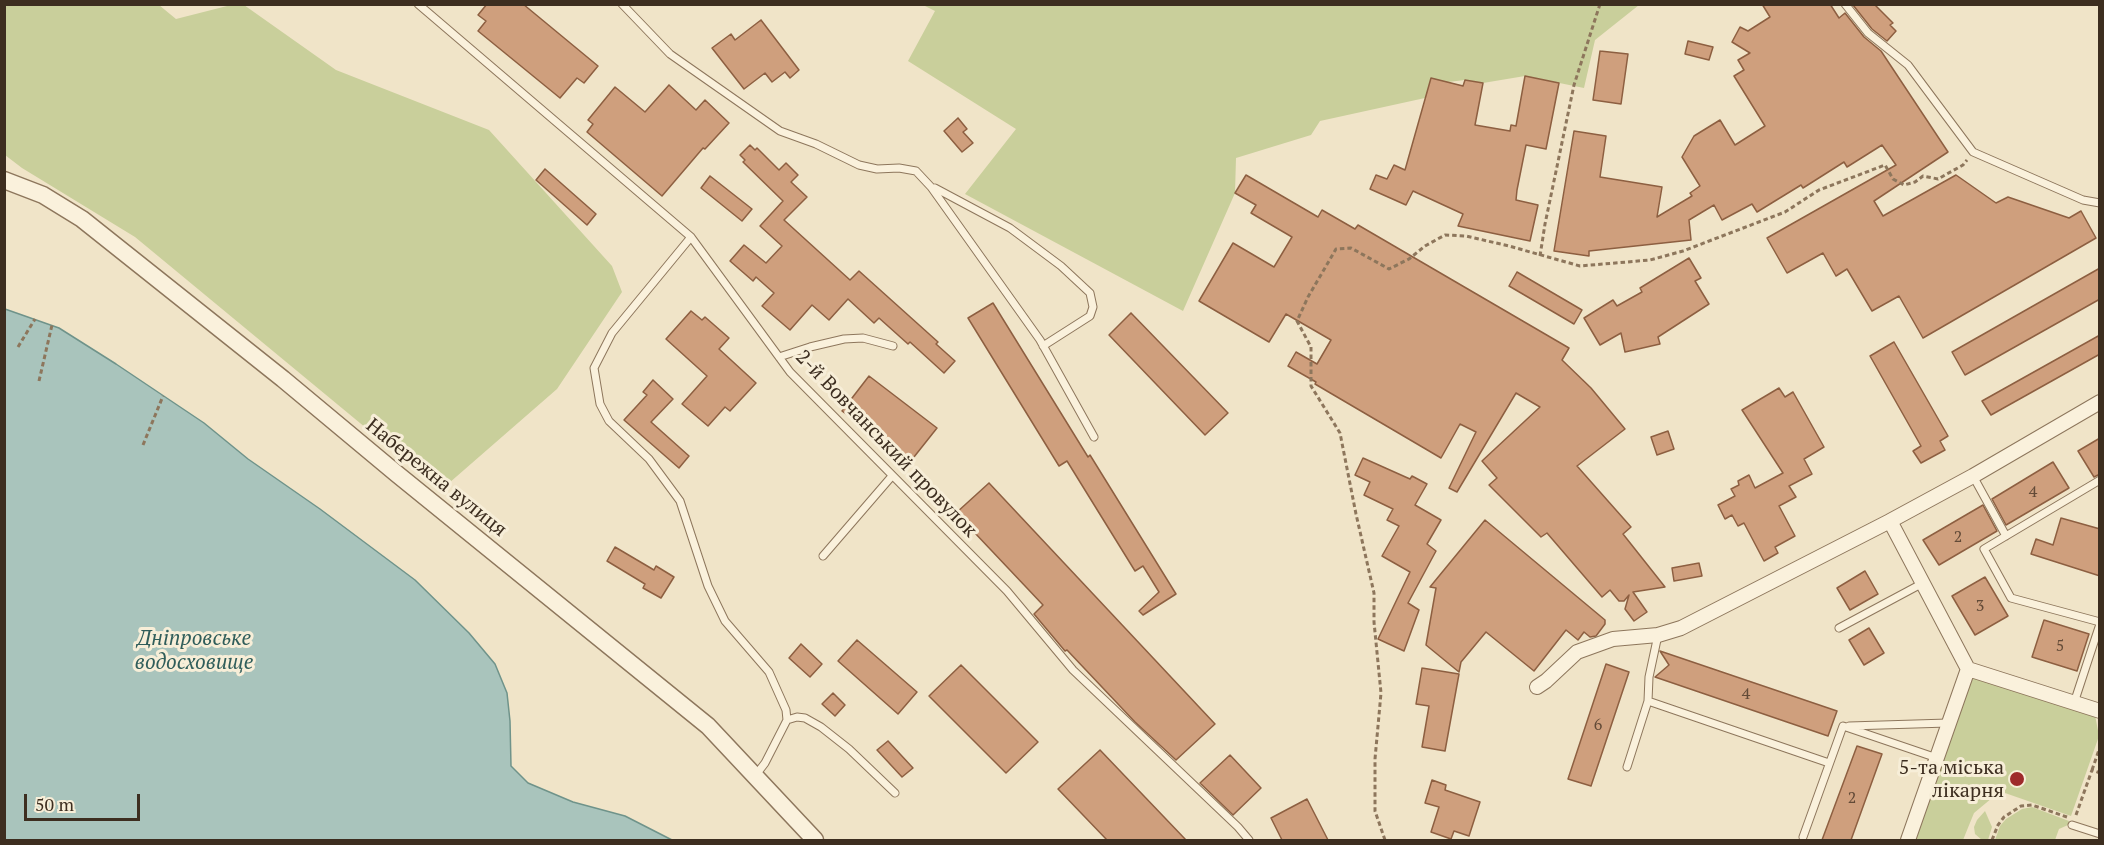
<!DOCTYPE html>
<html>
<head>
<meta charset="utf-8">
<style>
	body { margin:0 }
	#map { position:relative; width:2104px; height:845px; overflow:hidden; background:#f0e4c8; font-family:"PT Serif",serif }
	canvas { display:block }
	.frame { position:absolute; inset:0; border:6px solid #3d2e20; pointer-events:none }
	.scale { position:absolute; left:24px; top:794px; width:116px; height:27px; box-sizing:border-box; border:3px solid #3d2e20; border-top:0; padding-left:8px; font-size:18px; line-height:21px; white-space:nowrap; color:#3d2e20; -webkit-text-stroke:4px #f7eed8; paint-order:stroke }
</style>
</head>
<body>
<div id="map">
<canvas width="2104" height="845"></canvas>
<div class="frame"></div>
<div class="scale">50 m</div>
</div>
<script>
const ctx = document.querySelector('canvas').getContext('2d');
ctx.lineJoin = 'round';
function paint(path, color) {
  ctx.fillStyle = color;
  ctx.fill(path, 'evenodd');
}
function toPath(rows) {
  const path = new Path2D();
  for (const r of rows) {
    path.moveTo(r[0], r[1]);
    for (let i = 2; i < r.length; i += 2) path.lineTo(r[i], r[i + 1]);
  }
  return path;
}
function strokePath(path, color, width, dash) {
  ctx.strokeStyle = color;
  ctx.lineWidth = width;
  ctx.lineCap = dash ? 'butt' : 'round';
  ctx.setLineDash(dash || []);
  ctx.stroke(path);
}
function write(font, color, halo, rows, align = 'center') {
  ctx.font = font + ' "PT Serif",serif';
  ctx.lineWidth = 6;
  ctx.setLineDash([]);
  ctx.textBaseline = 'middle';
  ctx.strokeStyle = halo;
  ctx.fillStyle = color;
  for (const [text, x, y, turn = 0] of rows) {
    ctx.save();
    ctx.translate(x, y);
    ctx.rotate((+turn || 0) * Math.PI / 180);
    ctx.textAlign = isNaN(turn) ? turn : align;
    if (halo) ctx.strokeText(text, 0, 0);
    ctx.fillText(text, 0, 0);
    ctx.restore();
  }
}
const green = toPath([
	[4,5,159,5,176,19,231,5,244,5,336,70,489,130,612,266,622,292,557,389,441,490,135,237,22,168,5,155],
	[923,5,1639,5,1595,40,1584,88,1525,76,1483,83,1465,80,1448,82,1425,98,1320,121,1311,135,1236,158,1235,193,1183,311,965,194,1016,129,908,61,935,11],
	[1981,678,2095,715,2099,736,2071,816,2005,793,1998,793,1974,813,1963,840,1914,840,1967,684,1973,679],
	[2032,807,2069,821,2068,825,2059,829,2055,840,1995,840,2000,826,2006,819,2022,809],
	[1985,811,1992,827,1988,840,1982,840,1975,834,1974,827,1977,820]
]);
const water = toPath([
	[5,309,59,328,116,364,204,423,248,459,320,509,415,580,469,633,495,664,507,693,510,721,511,766,528,783,573,802,625,816,672,840,5,840,5,309]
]);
const building = toPath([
	[487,4,523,4,598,66,584,83,577,78,560,98,478,31,486,21,478,15,487,4],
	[1762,4,1830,4,1839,18,1845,13,1864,37,1881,51,1948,152,1874,201,1883,216,1956,175,1996,203,2008,197,2069,218,2081,211,2096,238,1923,338,1899,296,1872,311,1847,269,1836,276,1823,253,1787,273,1767,238,1896,165,1882,145,1847,167,1844,162,1803,188,1801,185,1757,212,1752,204,1722,220,1714,205,1689,220,1691,240,1589,251,1589,256,1554,251,1574,131,1606,136,1600,177,1662,187,1657,217,1692,196,1690,193,1700,186,1682,157,1694,136,1720,120,1735,145,1765,126,1734,76,1744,70,1738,60,1750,53,1732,42,1740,27,1748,31,1770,17,1762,4],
	[1874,4,1893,23,1890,25,1896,31,1887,41,1872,29,1853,5,1874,4],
	[761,20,799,70,790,78,785,72,772,82,765,73,744,89,712,48,731,34,735,40,761,20],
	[1688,41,1713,47,1709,60,1685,54,1688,41],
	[1600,51,1628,54,1621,104,1593,100,1600,51],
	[1525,76,1559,83,1546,149,1526,145,1517,190,1516,200,1538,205,1530,241,1458,226,1463,214,1413,191,1406,205,1370,189,1376,175,1387,179,1394,165,1405,170,1431,78,1463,86,1465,80,1483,83,1475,125,1510,131,1511,125,1516,126,1525,76],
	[669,85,696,110,705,100,729,123,705,149,703,148,662,196,587,132,593,124,588,120,615,87,645,112,669,85],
	[958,118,967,129,963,132,973,143,962,152,944,131,958,118],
	[750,145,755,150,757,148,779,170,786,163,798,175,791,182,807,197,784,220,850,280,859,271,938,342,936,344,955,361,944,373,910,342,908,344,879,318,874,323,848,299,829,320,812,305,790,330,762,306,774,293,756,277,753,281,730,261,744,245,766,263,782,246,760,226,783,201,743,162,745,160,740,155,750,145],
	[545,169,596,214,587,225,536,180,545,169],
	[1246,175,1318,217,1322,210,1355,229,1358,225,1569,348,1562,360,1591,388,1625,429,1577,466,1631,527,1623,534,1665,587,1633,592,1647,612,1634,621,1625,609,1629,595,1624,601,1619,601,1610,590,1602,597,1547,533,1541,537,1489,485,1497,478,1482,461,1540,407,1516,393,1457,492,1449,488,1476,432,1460,424,1441,458,1315,384,1316,382,1288,366,1296,352,1317,364,1331,340,1286,314,1269,342,1199,301,1233,243,1274,267,1292,237,1251,213,1256,205,1235,193,1246,175],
	[710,176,752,209,742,221,701,188,710,176],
	[1689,258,1701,278,1695,281,1709,304,1658,337,1660,344,1625,352,1621,333,1600,345,1584,318,1613,300,1617,306,1642,292,1640,288,1689,258],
	[2100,268,2100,299,1965,375,1952,352,2100,268],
	[1517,272,1582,310,1574,324,1509,286,1517,272],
	[993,303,1088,457,1090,455,1176,594,1143,615,1139,611,1159,592,1143,566,1135,571,1067,461,1059,466,968,318,993,303],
	[691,311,702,320,705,317,729,338,719,349,756,383,730,411,725,407,708,426,682,404,707,376,666,339,691,311],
	[1131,313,1228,413,1205,435,1109,335,1131,313],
	[2100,335,2100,354,1991,415,1982,401,2100,335],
	[1894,342,1948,436,1940,441,1945,450,1921,463,1913,451,1921,446,1870,356,1894,342],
	[869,376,937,428,910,462,842,411,869,376],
	[653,380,673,399,651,422,689,456,679,468,624,420,647,395,643,392,653,380],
	[1779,388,1785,397,1793,392,1824,447,1804,459,1812,474,1789,486,1796,497,1779,506,1795,536,1775,547,1778,553,1764,561,1744,523,1738,526,1732,515,1725,519,1718,505,1735,496,1731,489,1739,485,1738,481,1749,475,1755,488,1783,473,1742,410,1779,388],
	[1668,431,1674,449,1657,455,1651,437,1668,431],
	[2100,438,2100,474,2094,477,2078,451,2100,438],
	[1363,458,1410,479,1412,476,1427,484,1415,505,1441,520,1427,544,1436,551,1408,603,1419,610,1404,651,1378,639,1410,572,1382,556,1399,526,1387,520,1393,509,1364,495,1370,482,1355,475,1363,458],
	[2053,462,2069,488,2006,525,1992,499,2053,462],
	[989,483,1215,724,1176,760,1135,722,1067,650,1065,651,1034,614,1043,605,956,513,989,483],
	[1983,505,1997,531,1939,565,1923,540,1983,505],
	[2061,518,2100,529,2100,576,2031,554,2036,539,2053,545,2061,518],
	[1485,520,1605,620,1605,624,1596,636,1590,637,1584,632,1578,640,1566,630,1534,671,1486,632,1461,662,1459,672,1426,645,1436,588,1430,587,1485,520],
	[615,547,654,570,656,566,674,577,661,598,643,588,645,584,607,561,615,547],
	[1699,563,1702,576,1674,581,1672,568,1699,563],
	[1865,571,1878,594,1850,610,1837,588,1865,571],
	[1985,577,2008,616,1975,635,1952,596,1985,577],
	[2044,620,2089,634,2077,671,2032,657,2044,620],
	[1869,628,1884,653,1864,665,1849,640,1869,628],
	[857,640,917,692,898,714,838,661,857,640],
	[801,644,822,664,810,677,789,658,801,644],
	[1660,651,1837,711,1828,736,1655,677,1669,665,1660,651],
	[1606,664,1629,672,1591,786,1568,779,1606,664],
	[961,665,1038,742,1006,773,929,696,961,665],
	[1422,668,1459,674,1445,751,1422,747,1429,706,1416,704,1422,668],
	[833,693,845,705,835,716,822,704,833,693],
	[888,741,913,768,902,777,877,750,888,741],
	[1857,746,1882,754,1851,840,1822,840,1857,746],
	[1100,750,1186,840,1107,840,1058,789,1100,750],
	[1230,755,1261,788,1233,815,1200,783,1230,755],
	[1432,780,1446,785,1445,790,1480,802,1469,836,1454,831,1451,839,1431,832,1439,807,1425,803,1432,780],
	[1307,799,1328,840,1282,840,1271,818,1307,799]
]);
const path = toPath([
	[1540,256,1545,224,1574,85,1600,4],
	[18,347,35,319],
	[39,381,52,325],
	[143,445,163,396],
	[2092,770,2100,747],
	[2076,815,2092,770,2100,773],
	[1385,840,1375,811,1375,759,1381,693,1374,622,1374,593,1356,514,1340,433,1311,386,1311,347,1297,321,1308,297,1336,249,1351,248,1389,269,1409,259,1425,246,1445,235,1466,236,1509,246,1580,266,1650,260,1683,251,1785,212,1819,190,1885,165,1893,179,1904,185,1915,182,1923,176,1938,179,1963,165,1967,160],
	[1992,840,1998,825,2004,817,2021,806,2032,805,2067,817]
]);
const service = toPath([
	[418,4,691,237,790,372,1007,591,1073,670,1238,827,1249,840],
	[622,4,670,54,780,131,816,144,859,165,877,169,899,168,916,171,931,187,1040,340,1094,437],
	[1845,4,1868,33,1908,65,1973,152,2083,200,2100,203],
	[935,188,1010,228,1061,266,1090,293,1093,307,1090,316,1043,346],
	[691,237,612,333,594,368,600,404,609,421,649,459,680,501,708,586,725,621,769,672,786,710,787,720,765,763,755,776],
	[779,357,810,347,844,339,863,338,893,346],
	[1973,476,2006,536],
	[2100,480,1984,549,2011,598,2100,622],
	[823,556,892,476],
	[1839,628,1923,583],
	[1648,701,1649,677,1658,635],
	[2074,703,2100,624],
	[787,720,797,717,805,718,821,727,849,749,895,793],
	[1849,726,1948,723],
	[1627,767,1648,701,1829,763],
	[2072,825,2100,834],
	[1803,837,1843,726,1937,758]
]);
const minor = toPath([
	[1968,669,1890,521,1973,476,2100,402],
	[1968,669,2100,711],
	[1537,687,1546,681,1577,652,1613,639,1658,635,1681,628,1890,521],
	[1908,840,1968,669]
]);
const tertiary = toPath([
	[4,180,43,195,82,219,283,379,397,474,708,726,815,840]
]);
const markers = [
	[2017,779,8,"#9e2a2b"]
];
const numberNames = [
	["4",2033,492],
	["2",1958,537],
	["3",1980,606],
	["5",2060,646],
	["4",1746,694],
	["6",1598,725],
	["2",1852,798]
];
const streetNames = [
	["2-й Вовчанський провулок",886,444,46],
	["Набережна вулиця",436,478,39]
];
const poiNames = [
	["5-та міська",2004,768],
	["лікарня",2004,791]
];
const waterNames = [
	["Дніпровське",194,639],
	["водосховище",194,663]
];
paint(green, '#c9cf9b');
paint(water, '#a9c4bc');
strokePath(water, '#6f938a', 1.5);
paint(building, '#cf9f7d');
strokePath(building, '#8d5f41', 1.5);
strokePath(service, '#8d765c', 9);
strokePath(minor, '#8d765c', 16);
strokePath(tertiary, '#8d765c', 19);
strokePath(path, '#8d765c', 3, [4.5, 3]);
strokePath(service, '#faf1dc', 7);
strokePath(minor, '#faf1dc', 14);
strokePath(tertiary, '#faf1dc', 16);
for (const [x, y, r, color] of markers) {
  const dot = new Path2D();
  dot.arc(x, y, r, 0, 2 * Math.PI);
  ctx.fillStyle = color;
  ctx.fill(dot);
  strokePath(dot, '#f7eed8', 2);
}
write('16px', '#624a37', null, numberNames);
write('20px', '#3d2e20', '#f7eed8', streetNames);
write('20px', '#3d2e20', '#f7eed8', poiNames, 'right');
write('italic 21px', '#2f5d5a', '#f7eed8', waterNames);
</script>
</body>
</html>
